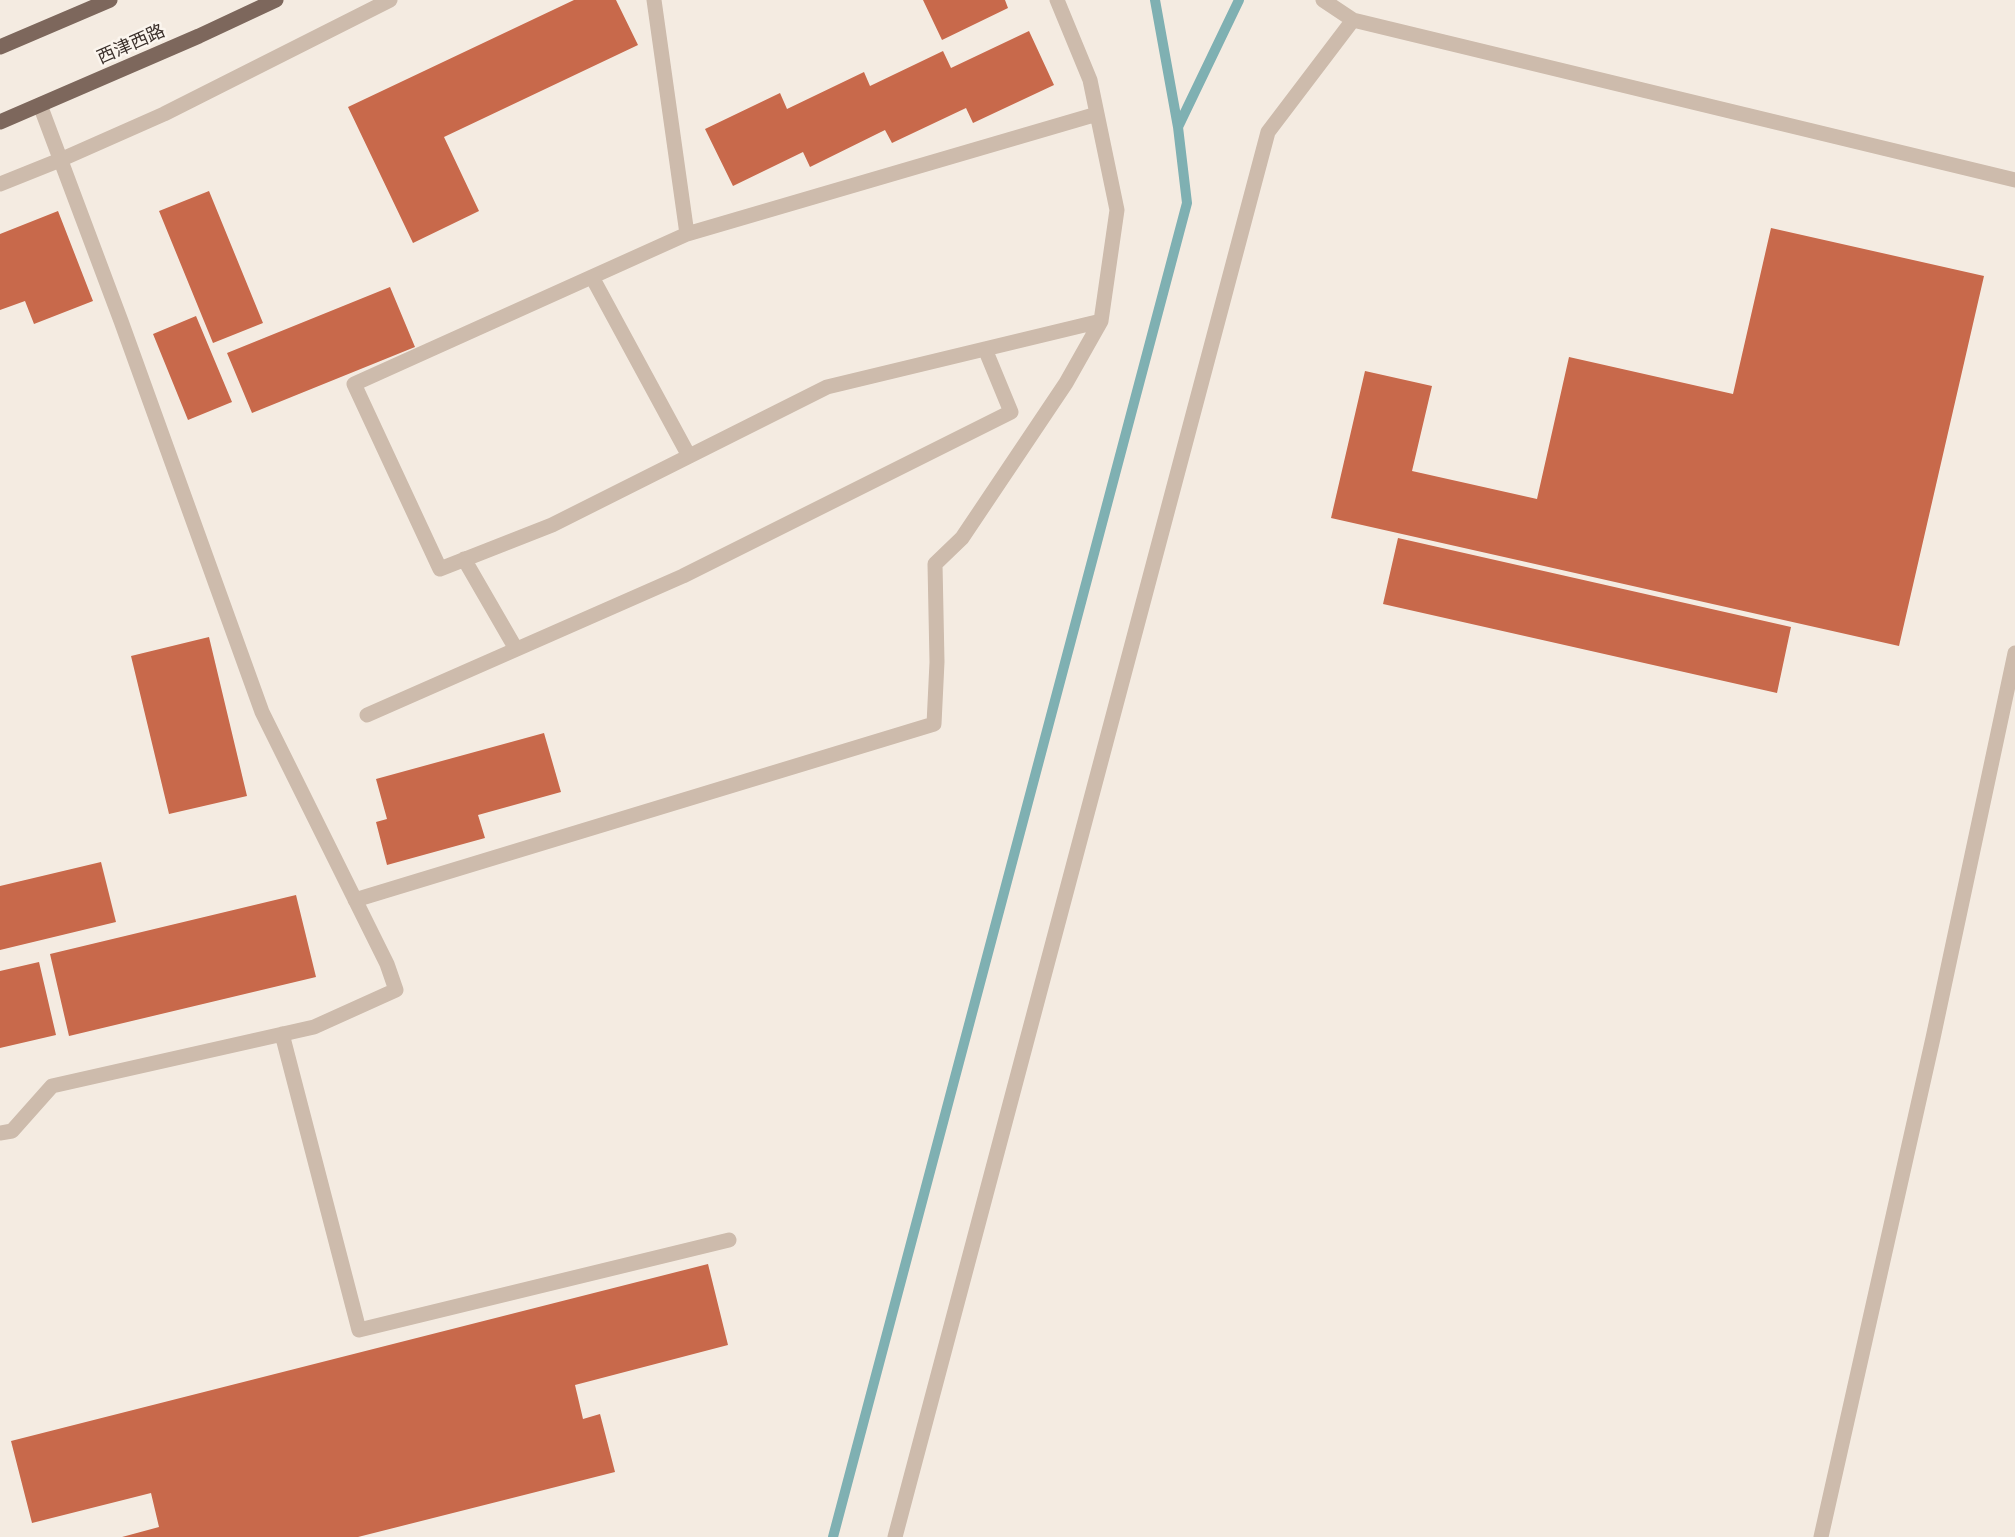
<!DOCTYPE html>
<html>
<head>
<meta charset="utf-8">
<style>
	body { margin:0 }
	canvas { display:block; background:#f4ebe1 }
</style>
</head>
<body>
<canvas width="2015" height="1537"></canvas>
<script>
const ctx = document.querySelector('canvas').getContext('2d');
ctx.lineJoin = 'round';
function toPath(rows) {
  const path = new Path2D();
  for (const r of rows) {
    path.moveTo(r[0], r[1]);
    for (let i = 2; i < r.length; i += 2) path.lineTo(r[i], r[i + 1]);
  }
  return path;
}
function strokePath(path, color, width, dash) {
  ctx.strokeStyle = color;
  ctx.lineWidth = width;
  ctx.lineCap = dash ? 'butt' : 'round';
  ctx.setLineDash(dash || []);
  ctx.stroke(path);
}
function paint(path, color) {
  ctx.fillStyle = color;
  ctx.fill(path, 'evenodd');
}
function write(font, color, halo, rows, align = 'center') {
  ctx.font = font + ' Ubuntu,"Noto Sans SC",sans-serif';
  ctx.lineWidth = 5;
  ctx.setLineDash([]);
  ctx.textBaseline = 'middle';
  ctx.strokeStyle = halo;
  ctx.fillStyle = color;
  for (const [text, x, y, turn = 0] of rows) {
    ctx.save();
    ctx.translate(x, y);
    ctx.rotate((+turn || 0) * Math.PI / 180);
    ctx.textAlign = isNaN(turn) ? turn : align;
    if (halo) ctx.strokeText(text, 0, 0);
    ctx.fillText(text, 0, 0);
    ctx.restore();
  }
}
const stream = toPath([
	[1155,0,1178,127],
	[833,1537,1187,203,1178,127,1239,0]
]);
const building = toPath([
	[574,0,616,0,638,45,444,137,479,211,413,243,348,107],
	[923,0,1005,0,1008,8,942,40],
	[1029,31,1054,85,973,123,966,108,892,143,885,130,810,167,803,152,733,186,705,129,780,93,787,109,864,72,870,86,943,51,951,68],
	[209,191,263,323,213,343,159,211],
	[58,211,93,301,34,324,25,301,0,310,0,234],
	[1771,228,1984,276,1899,646,1331,518,1365,371,1432,386,1412,471,1537,499,1569,357,1733,394],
	[390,287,415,347,252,413,227,353],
	[196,316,232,402,188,420,153,334],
	[1398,538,1791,627,1777,693,1383,604],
	[209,637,247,796,169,814,131,656],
	[544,733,561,792,478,815,485,838,387,865,376,822,387,819,376,779],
	[101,862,116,922,0,950,0,886],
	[296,895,316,977,69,1036,50,954],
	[39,962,56,1035,0,1048,0,971],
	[708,1264,728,1345,575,1385,583,1419,600,1414,615,1472,358,1537,122,1537,159,1527,151,1493,32,1523,11,1441]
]);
const minor = toPath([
	[654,0,687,234],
	[1323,0,1353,20,2015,180],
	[1097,114,687,234,354,384,440,569,552,525,827,387,1101,321],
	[0,184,60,160,164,114,390,0],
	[592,277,689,456],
	[464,559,516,649],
	[367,715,683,576,1011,412,985,349],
	[355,900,934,724,937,662,935,564,962,538,1066,383,1101,321,1117,210,1090,80,1057,0],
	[282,1034,359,1330,729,1240],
	[0,1133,12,1131,52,1086,314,1027,396,990,387,964,262,712,121,321,40,105],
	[895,1537,1268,132,1353,20],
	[1821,1537,1933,1038,2015,653]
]);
const major = toPath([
	[0,47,110,0],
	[0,122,199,36,276,0]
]);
const streetNames = [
	["西津西路",131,44,-24]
];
strokePath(stream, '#7fb0b2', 10);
paint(building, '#c8694b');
strokePath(minor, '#cdbbac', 15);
strokePath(major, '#7d675c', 15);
write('18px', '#3b302b', '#fbf5ee', streetNames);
</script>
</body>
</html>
